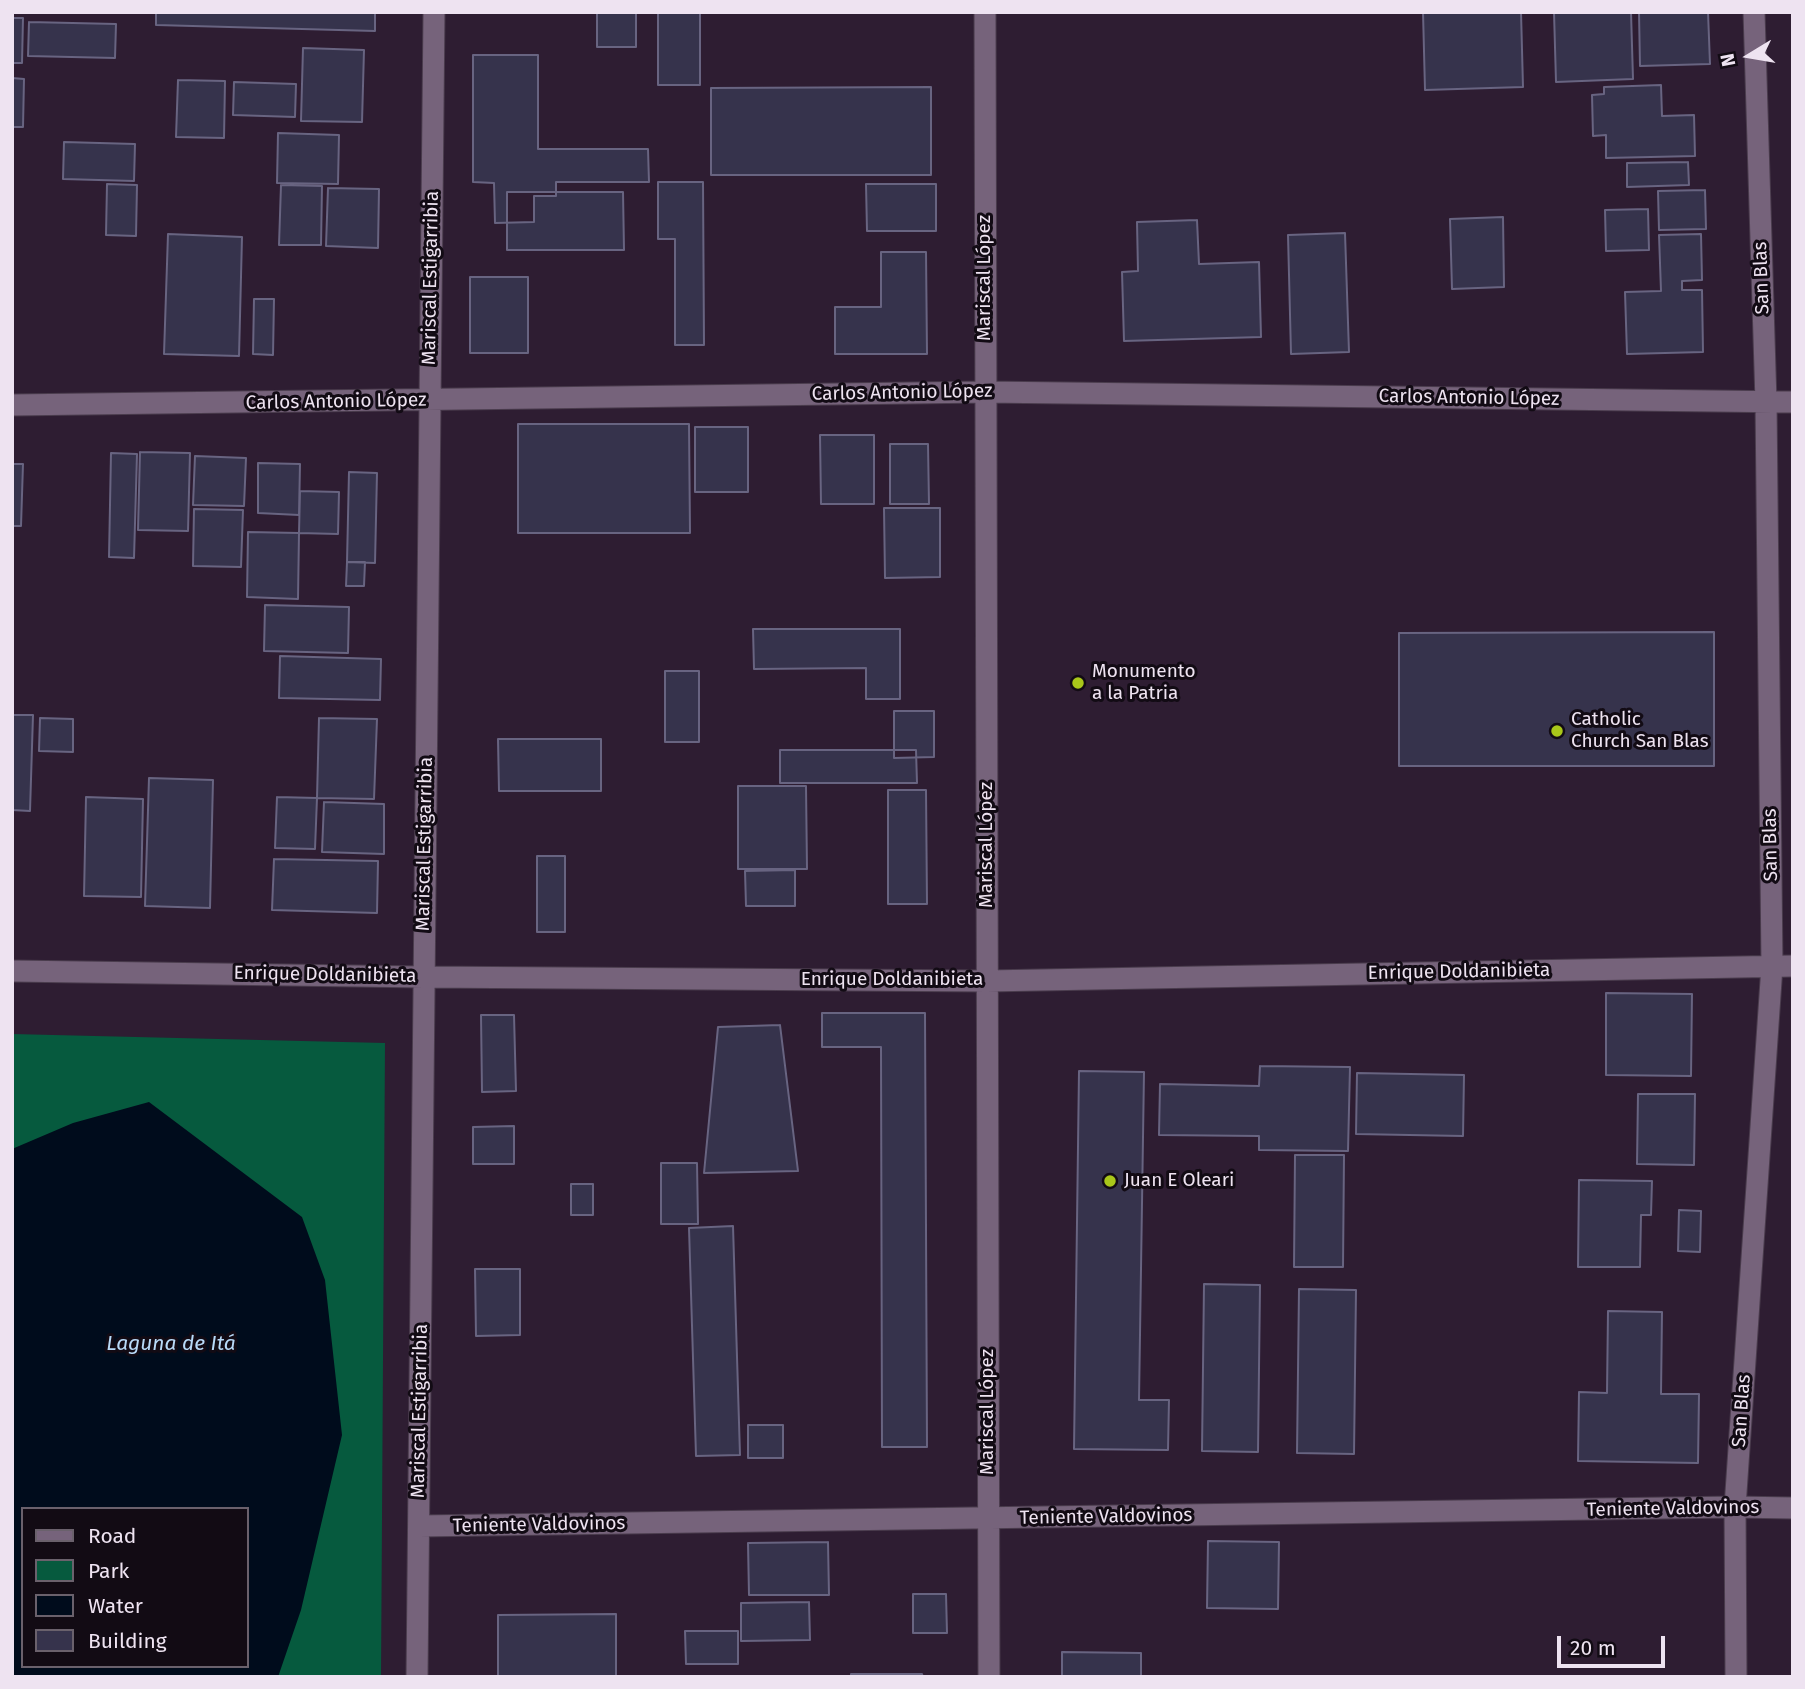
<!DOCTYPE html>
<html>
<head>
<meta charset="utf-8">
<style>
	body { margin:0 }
	#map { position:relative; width:1805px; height:1689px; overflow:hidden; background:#2e1d32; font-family:"Fira Sans",sans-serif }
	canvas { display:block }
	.frame { position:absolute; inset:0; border:14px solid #eee3f1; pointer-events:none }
	.legend { position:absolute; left:21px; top:1507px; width:228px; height:161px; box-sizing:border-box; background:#120b14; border:2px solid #6a616c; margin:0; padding:9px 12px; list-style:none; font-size:21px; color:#eee3f1 }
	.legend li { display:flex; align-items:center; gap:14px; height:35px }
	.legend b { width:35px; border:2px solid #6a616c }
	.north { position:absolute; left:1714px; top:21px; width:70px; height:70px; -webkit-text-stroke:5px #120b14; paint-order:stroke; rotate:259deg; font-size:19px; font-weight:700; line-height:28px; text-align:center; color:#eee3f1 }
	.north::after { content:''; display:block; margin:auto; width:24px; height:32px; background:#eee3f1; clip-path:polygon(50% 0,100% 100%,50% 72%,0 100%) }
	.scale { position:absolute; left:1557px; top:1636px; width:108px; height:32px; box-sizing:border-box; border:4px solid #eee3f1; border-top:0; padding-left:9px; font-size:21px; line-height:24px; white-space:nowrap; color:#eee3f1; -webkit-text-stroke:5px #120b14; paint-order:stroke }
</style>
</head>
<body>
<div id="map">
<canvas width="1805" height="1689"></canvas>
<div class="frame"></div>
<ul class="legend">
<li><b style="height:9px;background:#76637b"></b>Road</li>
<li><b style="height:19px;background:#065a3e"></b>Park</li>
<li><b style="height:19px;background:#000c1c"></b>Water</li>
<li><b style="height:19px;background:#36334c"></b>Building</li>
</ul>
<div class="north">N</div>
<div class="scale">20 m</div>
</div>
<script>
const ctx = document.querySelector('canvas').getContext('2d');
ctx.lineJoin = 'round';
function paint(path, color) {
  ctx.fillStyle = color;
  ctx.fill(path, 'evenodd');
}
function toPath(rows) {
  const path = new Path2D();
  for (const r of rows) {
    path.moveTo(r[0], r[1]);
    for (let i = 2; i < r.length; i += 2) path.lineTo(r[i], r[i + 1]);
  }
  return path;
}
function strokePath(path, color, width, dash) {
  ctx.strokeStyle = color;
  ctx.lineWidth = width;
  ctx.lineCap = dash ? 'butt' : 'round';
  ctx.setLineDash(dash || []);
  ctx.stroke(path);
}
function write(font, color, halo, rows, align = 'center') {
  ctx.font = font + ' "Fira Sans",sans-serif';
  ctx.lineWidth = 6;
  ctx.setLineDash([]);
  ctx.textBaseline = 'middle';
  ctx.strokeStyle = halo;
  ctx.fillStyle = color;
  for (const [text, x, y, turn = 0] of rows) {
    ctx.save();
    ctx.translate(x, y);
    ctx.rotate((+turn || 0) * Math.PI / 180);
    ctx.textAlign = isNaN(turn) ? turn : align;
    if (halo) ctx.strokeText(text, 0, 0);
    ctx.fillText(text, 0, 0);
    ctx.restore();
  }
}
const green = toPath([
	[12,1034,385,1043,381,1677,12,1677],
	[23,1509,247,1509,247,1666,23,1666]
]);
const water = toPath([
	[149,1102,302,1217,325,1280,342,1435,301,1610,278,1677,12,1677,12,1149,73,1123],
	[23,1509,247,1509,247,1666,23,1666]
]);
const building = toPath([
	[156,12,375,12,375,31,156,25,156,12],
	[597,12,636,12,636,47,597,47,597,12],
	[658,12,700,12,700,85,658,85,658,12],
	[1423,12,1521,12,1523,87,1425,90,1423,12],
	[1554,12,1631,12,1633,79,1556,82,1554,12],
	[1639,12,1708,12,1710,64,1640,66,1639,12],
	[12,18,23,18,22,63,12,63,12,18],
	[29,22,116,24,115,58,28,56,29,22],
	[303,48,364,50,362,122,301,121,303,48],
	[473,55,538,55,538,149,648,149,649,182,556,182,556,196,534,196,534,222,495,223,494,183,473,182,473,55],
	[12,78,24,79,23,127,12,127,12,78],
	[178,80,225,81,224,138,176,137,178,80],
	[234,82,296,84,295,117,233,115,234,82],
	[1661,85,1662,116,1694,115,1695,156,1606,158,1606,135,1593,136,1592,95,1604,94,1604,87,1661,85],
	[931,87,931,175,711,175,711,88,931,87],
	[278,133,339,135,338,184,277,183,278,133],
	[64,142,135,144,134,181,63,179,64,142],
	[1688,162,1689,185,1627,187,1627,163,1688,162],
	[658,182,703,182,704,345,675,345,675,239,658,239,658,182],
	[107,184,137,185,136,236,106,235,107,184],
	[866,184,936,184,936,231,867,231,866,184],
	[281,185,322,186,321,245,279,245,281,185],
	[328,188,379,189,378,248,326,246,328,188],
	[1705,190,1706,229,1659,230,1658,191,1705,190],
	[507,192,623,192,624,250,507,250,507,192],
	[1648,209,1649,250,1606,251,1605,210,1648,209],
	[1503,217,1504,287,1452,289,1450,219,1503,217],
	[1197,220,1199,264,1259,262,1261,337,1124,341,1122,272,1138,271,1137,222,1197,220],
	[1345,233,1349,352,1291,354,1288,235,1345,233],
	[168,234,242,237,239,356,164,354,168,234],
	[1701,234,1702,280,1682,281,1682,290,1702,290,1703,352,1627,354,1625,292,1661,291,1659,235,1701,234],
	[881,252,926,252,927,354,835,354,835,307,881,307,881,252],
	[470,277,528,277,528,353,470,353,470,277],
	[254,299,274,299,273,355,253,354,254,299],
	[518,424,689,424,690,533,518,533,518,424],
	[695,427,748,427,748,492,695,492,695,427],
	[820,435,874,435,874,504,821,504,820,435],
	[890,444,928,444,929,504,890,504,890,444],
	[140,452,190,453,188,531,138,530,140,452],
	[111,453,137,454,134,558,109,557,111,453],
	[195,456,246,458,244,506,193,505,195,456],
	[258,463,300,464,299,515,258,513,258,463],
	[12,464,23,464,21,526,12,526,12,464],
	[349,472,377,473,375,563,347,562,349,472],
	[300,491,339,492,338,534,299,533,300,491],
	[884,508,940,508,940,577,885,578,884,508],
	[194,509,243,510,241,567,193,566,194,509],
	[248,532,299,533,298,599,247,597,248,532],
	[347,562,365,562,364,586,346,586,347,562],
	[265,605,349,607,348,653,264,651,265,605],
	[753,629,900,629,900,699,866,699,866,668,754,669,753,629],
	[1714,632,1714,766,1399,766,1399,633,1714,632],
	[280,656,381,659,380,700,279,698,280,656],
	[665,671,699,671,699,742,665,742,665,671],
	[894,711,934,711,934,757,894,758,894,711],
	[12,715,33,715,30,811,12,810,12,715],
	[40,718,73,719,73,752,39,751,40,718],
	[319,718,377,719,374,799,317,798,319,718],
	[498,739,601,739,601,791,499,791,498,739],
	[780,750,916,750,917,783,780,783,780,750],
	[149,778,213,780,210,908,145,906,149,778],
	[738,786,806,786,807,869,738,869,738,786],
	[888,790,926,790,927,904,888,904,888,790],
	[86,797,143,799,141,897,84,896,86,797],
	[277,797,317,798,315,849,275,848,277,797],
	[324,802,384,804,384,854,322,852,324,802],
	[537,856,565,856,565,932,537,932,537,856],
	[274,859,378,861,377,913,272,910,274,859],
	[795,870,795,906,746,906,745,871,795,870],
	[1606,993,1692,994,1691,1076,1606,1075,1606,993],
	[822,1013,925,1013,927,1447,882,1447,881,1047,822,1047,822,1013],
	[481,1015,514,1015,516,1091,482,1092,481,1015],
	[780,1025,798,1171,704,1173,718,1027,780,1025],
	[1260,1066,1350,1067,1348,1151,1259,1150,1259,1136,1159,1135,1160,1084,1259,1086,1260,1066],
	[1079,1071,1144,1072,1139,1400,1169,1400,1168,1450,1074,1449,1079,1071],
	[1357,1073,1464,1075,1463,1136,1356,1134,1357,1073],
	[1638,1094,1695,1094,1694,1165,1637,1164,1638,1094],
	[514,1126,514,1164,473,1164,473,1127,514,1126],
	[1295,1155,1344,1155,1343,1267,1294,1267,1295,1155],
	[661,1163,697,1163,698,1224,661,1224,661,1163],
	[1579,1180,1652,1181,1651,1215,1641,1215,1640,1267,1578,1267,1579,1180],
	[571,1184,593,1184,593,1215,571,1215,571,1184],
	[1679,1210,1701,1211,1700,1252,1678,1251,1679,1210],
	[733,1226,740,1455,696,1456,689,1228,733,1226],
	[475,1269,520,1269,520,1335,476,1336,475,1269],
	[1204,1284,1260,1285,1258,1452,1202,1451,1204,1284],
	[1299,1289,1356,1290,1354,1454,1297,1453,1299,1289],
	[1608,1311,1662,1312,1661,1394,1699,1394,1698,1463,1578,1461,1579,1392,1607,1393,1608,1311],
	[748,1425,783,1425,783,1458,748,1458,748,1425],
	[1208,1541,1279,1542,1278,1609,1207,1608,1208,1541],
	[828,1542,829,1595,749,1595,748,1543,828,1542],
	[913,1594,946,1594,947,1633,913,1633,913,1594],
	[809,1602,810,1640,741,1641,741,1603,809,1602],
	[616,1614,616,1677,498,1677,498,1615,616,1614],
	[685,1631,738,1631,738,1664,686,1664,685,1631],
	[1062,1652,1141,1653,1141,1677,1062,1677,1062,1652],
	[851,1674,922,1674,923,1677,851,1677,851,1674]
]);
const minor = toPath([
	[985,12,989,1677],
	[12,405,985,392,1793,402],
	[12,971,424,977,987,981,1793,966],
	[419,1526,1735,1507,1793,1508],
	[417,1677,434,12],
	[1736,1677,1735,1507,1772,966,1766,402,1754,12]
]);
const markers = [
	[1078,683,7,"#a9c71a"],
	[1557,731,7,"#a9c71a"],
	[1110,1181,7,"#a9c71a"]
];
const streetNames = [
	["Mariscal Estigarribia",431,278,-89],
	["Mariscal López",985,278,-90],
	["San Blas",1762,278,-92],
	["Carlos Antonio López",902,393,-1],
	["Carlos Antonio López",1469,398,1],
	["Carlos Antonio López",336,402,-1],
	["Mariscal Estigarribia",425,844,-89],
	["Mariscal López",987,845,-90],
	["San Blas",1771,845,-91],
	["Enrique Doldanibieta",1459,972,-1],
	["Enrique Doldanibieta",325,975,1],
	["Enrique Doldanibieta",892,980],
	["Mariscal Estigarribia",420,1411,-89],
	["San Blas",1742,1411,-86],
	["Mariscal López",988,1412,-90],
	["Teniente Valdovinos",1673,1509,-1],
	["Teniente Valdovinos",1106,1517,-1],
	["Teniente Valdovinos",539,1525,-1]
];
const poiNames = [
	["Monumento",1092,672],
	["a la Patria",1092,694],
	["Catholic",1571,720],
	["Church San Blas",1571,742],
	["Juan E Oleari",1124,1181]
];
const waterNames = [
	["Laguna de Itá",171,1344]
];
paint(green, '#065a3e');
paint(water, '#000c1c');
paint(building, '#36334c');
strokePath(building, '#686481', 2);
strokePath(minor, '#4a3c4d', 23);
strokePath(minor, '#76637b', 21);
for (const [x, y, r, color] of markers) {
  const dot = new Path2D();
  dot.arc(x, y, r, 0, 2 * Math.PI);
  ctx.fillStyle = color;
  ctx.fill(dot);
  strokePath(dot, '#120b14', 2.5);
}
write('19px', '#eee3f1', '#120b14', streetNames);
write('19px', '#eee3f1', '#120b14', poiNames, 'left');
write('italic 21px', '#b8daf8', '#120b14', waterNames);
</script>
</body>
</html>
